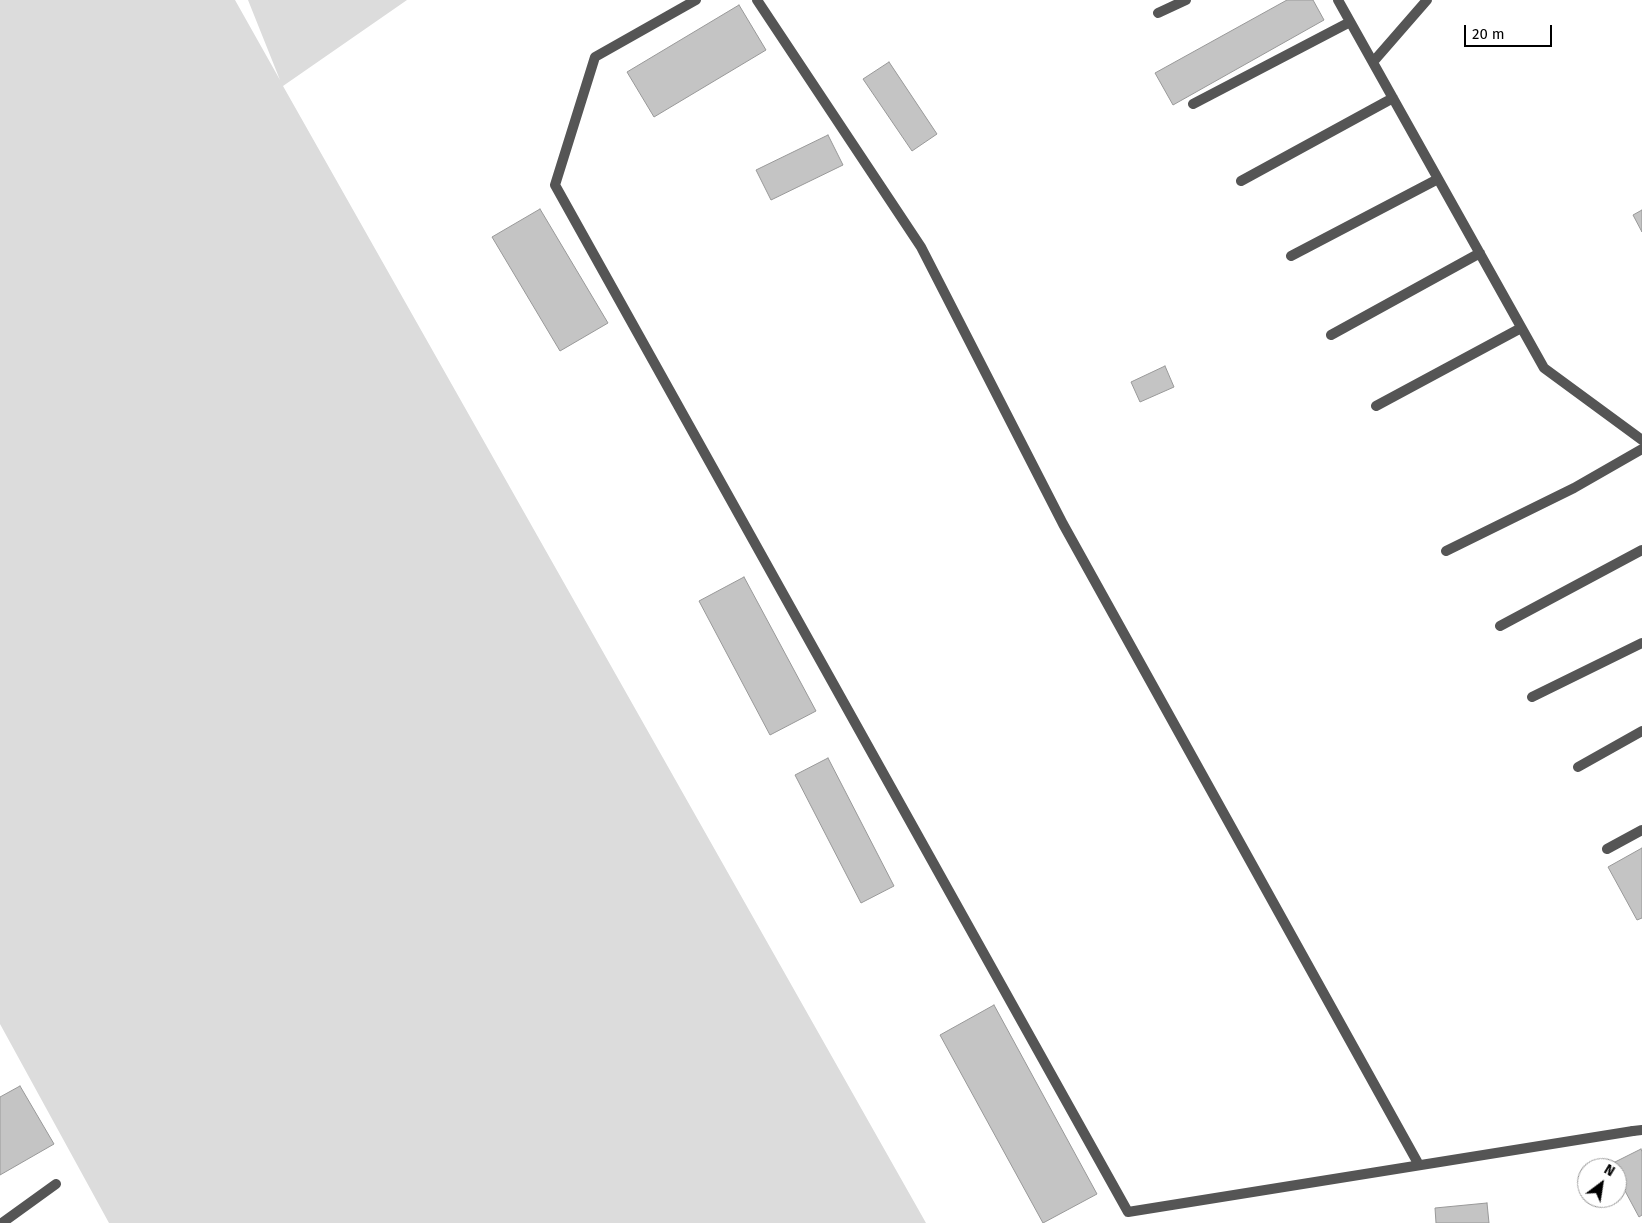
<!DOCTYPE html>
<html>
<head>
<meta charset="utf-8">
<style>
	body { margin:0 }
	#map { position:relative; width:1642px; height:1223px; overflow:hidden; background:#fff; font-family:"Fira Sans",sans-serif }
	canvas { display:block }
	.north { position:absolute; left:1577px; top:1158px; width:50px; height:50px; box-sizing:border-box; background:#fff; border:1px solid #999; border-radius:50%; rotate:31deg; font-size:14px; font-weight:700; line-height:20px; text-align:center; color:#000 }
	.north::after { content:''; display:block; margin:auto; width:18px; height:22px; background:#000; clip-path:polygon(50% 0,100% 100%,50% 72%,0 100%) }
	.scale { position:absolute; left:1464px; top:25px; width:88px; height:22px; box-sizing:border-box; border:2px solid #000; border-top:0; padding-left:6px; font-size:15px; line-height:18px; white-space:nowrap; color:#000; -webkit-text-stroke:4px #fff; paint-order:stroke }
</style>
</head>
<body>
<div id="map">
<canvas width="1642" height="1223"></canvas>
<div class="north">N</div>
<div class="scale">20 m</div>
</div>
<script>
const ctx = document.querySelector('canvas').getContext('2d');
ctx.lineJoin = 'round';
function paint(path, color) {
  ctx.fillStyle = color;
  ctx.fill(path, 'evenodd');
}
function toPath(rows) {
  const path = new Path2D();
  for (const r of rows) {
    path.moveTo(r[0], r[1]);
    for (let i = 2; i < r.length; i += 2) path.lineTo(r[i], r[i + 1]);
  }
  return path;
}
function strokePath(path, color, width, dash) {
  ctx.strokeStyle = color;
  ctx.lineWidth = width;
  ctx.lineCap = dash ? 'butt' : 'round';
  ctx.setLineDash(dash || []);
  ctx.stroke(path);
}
const green = toPath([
	[0,0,235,0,280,80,248,0,407,0,283,86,926,1223,109,1223,0,1024]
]);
const building = toPath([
	[1287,0,1313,0,1324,20,1173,105,1155,73,1287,0],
	[739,5,766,50,654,117,627,72,739,5],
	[889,62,937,134,912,151,863,79,889,62],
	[828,135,843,165,771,200,756,170,828,135],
	[540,209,608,323,560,351,492,237,540,209],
	[1642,210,1642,232,1633,215,1642,210],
	[1165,366,1174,387,1140,402,1131,382,1165,366],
	[744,577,816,711,770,735,699,601,744,577],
	[828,758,894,886,861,903,795,775,828,758],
	[1642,848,1642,918,1637,920,1608,867,1642,848],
	[994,1005,1097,1194,1043,1223,940,1035,994,1005],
	[20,1086,54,1144,0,1175,0,1097,20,1086],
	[1641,1149,1642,1152,1642,1215,1639,1217,1617,1176,1617,1168,1613,1168,1611,1164,1641,1149],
	[1487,1203,1489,1223,1436,1223,1435,1208,1487,1203]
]);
const service = toPath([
	[696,0,595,57,555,185,1128,1212,1633,1131],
	[757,0,921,247,1063,524,1419,1165],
	[1338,0,1544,368,1642,440],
	[1158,13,1186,0],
	[1373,62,1427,0],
	[1193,104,1350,22],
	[1241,181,1393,98],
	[1291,256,1438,179],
	[1331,335,1480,253],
	[1376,406,1521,328],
	[1446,551,1574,488,1642,449],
	[1500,626,1642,550],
	[1532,697,1642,643],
	[1578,767,1642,731],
	[1607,849,1642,830]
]);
const minor = toPath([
	[1633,1131,1642,1130],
	[2,1223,56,1184]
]);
paint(green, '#dcdcdc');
paint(building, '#c4c4c4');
strokePath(building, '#999', 1);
strokePath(service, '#555', 10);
strokePath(minor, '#555', 10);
</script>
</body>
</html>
